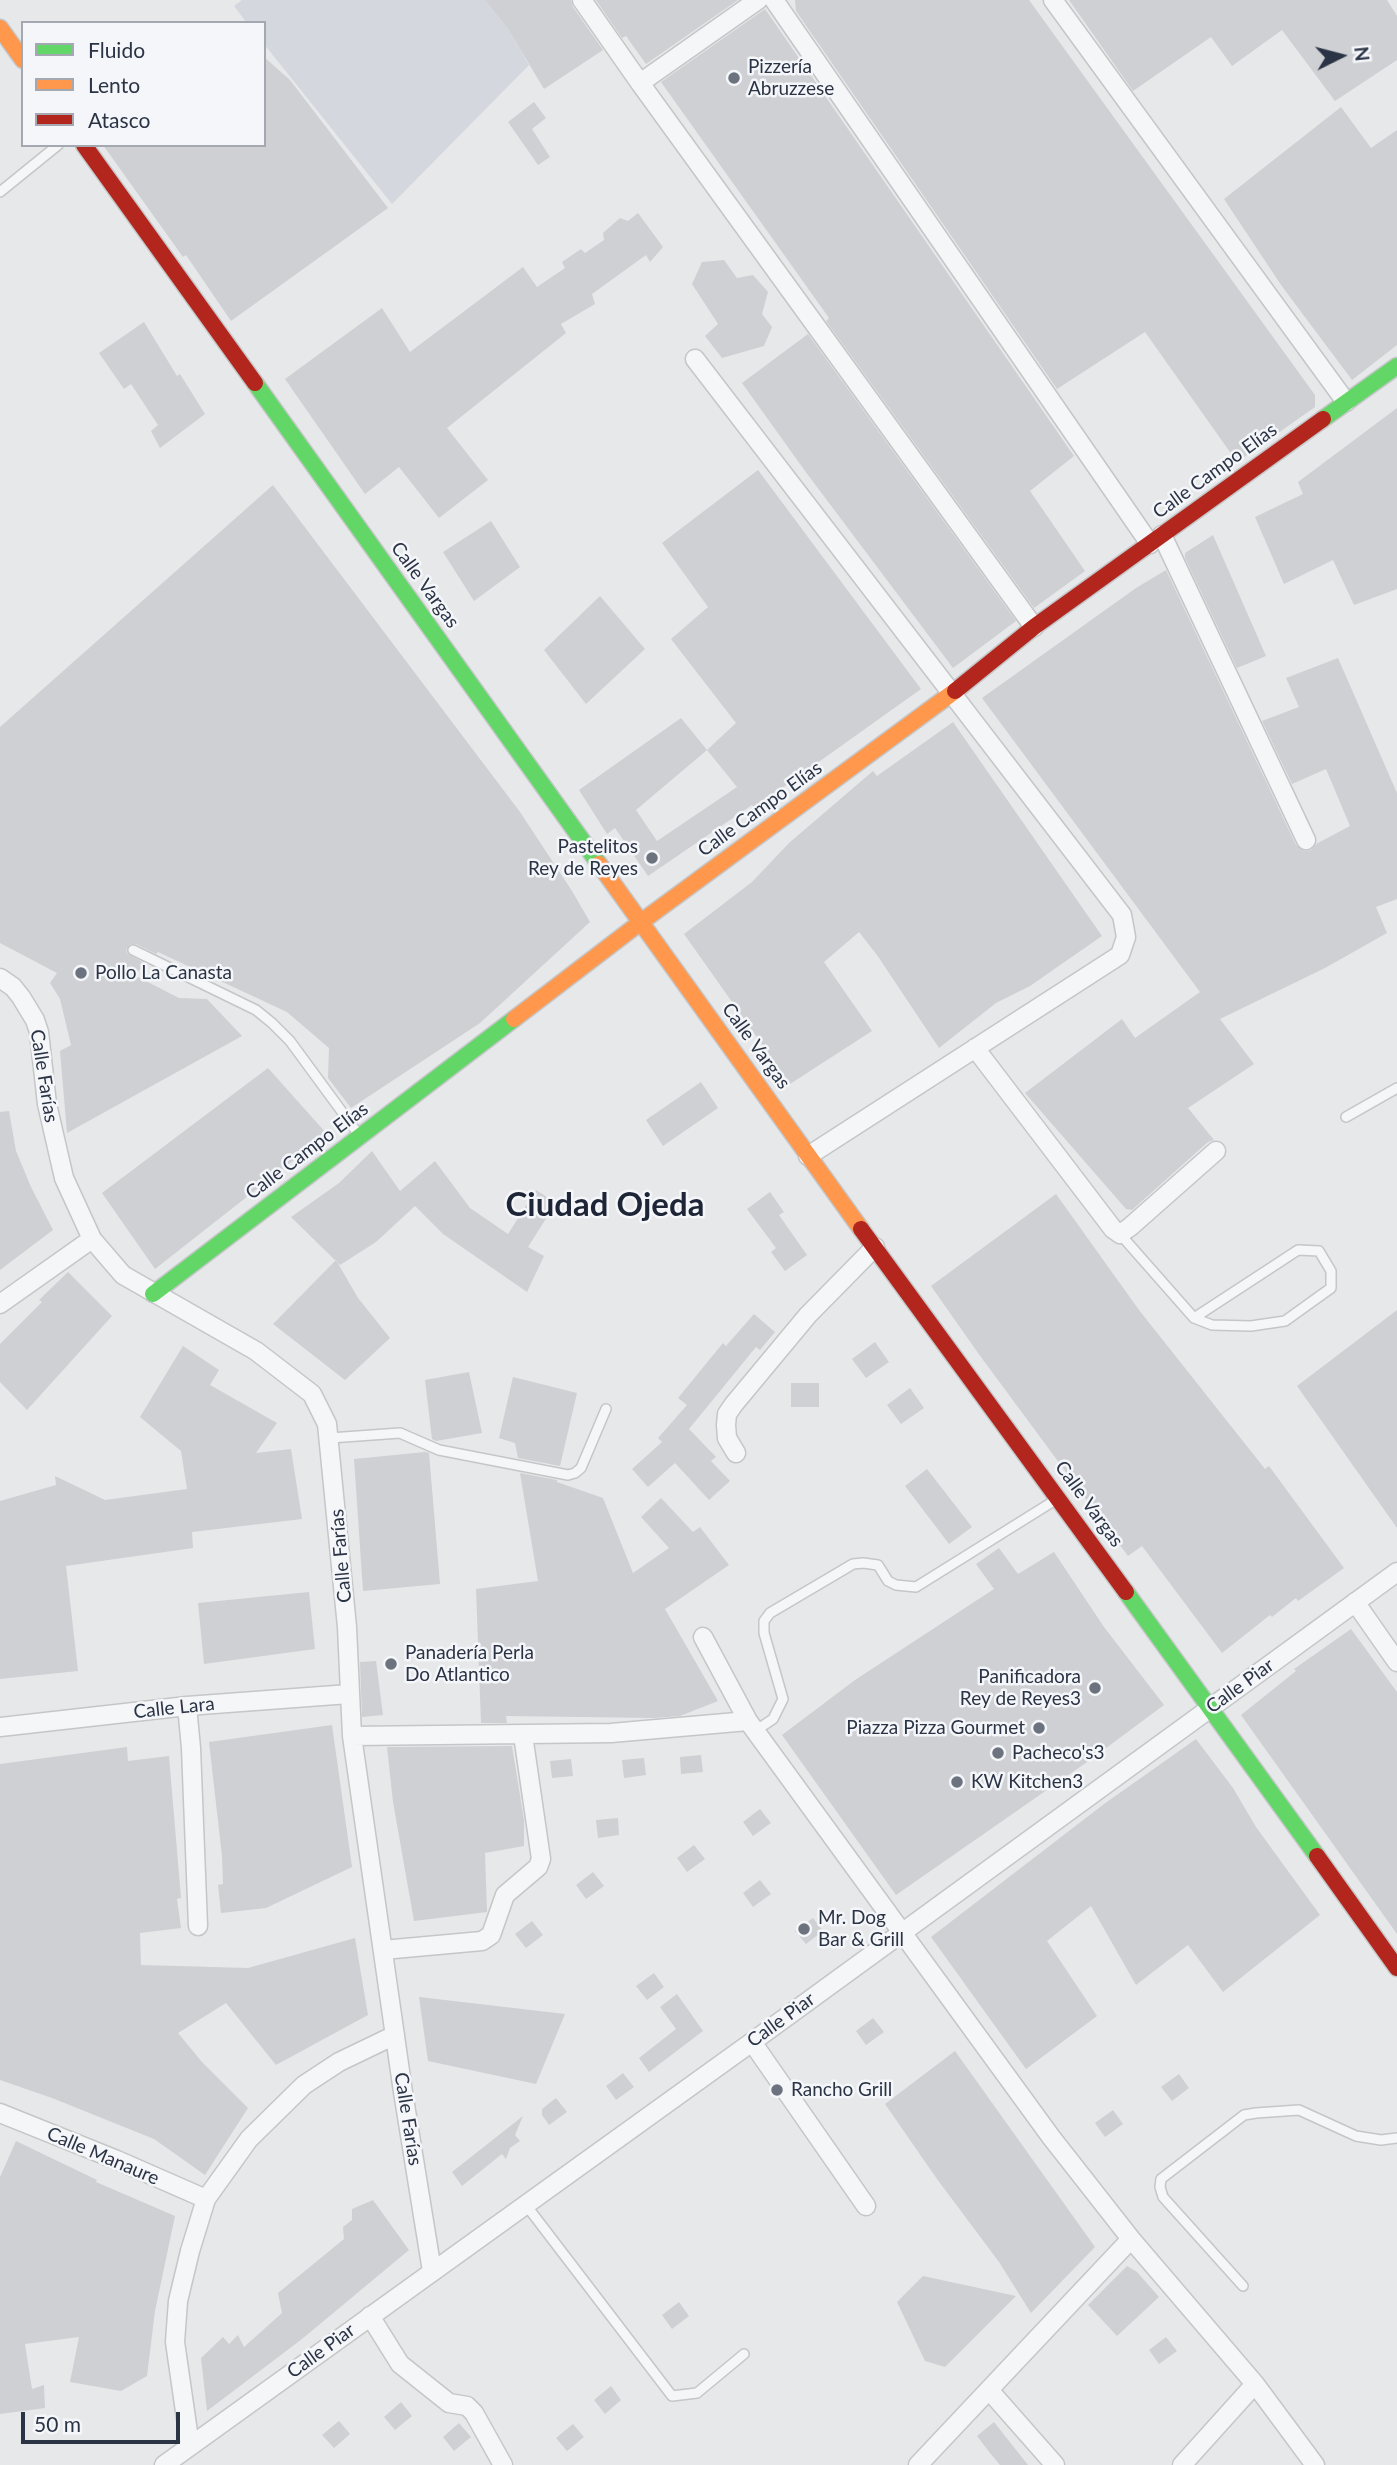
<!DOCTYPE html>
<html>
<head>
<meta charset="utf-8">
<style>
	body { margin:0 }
	#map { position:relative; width:1397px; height:2465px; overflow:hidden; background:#e6e8ea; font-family:Lato,sans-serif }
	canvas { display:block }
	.legend { position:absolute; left:21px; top:21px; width:245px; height:126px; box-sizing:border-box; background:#f4f6f9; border:2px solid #a4a8b1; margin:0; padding:9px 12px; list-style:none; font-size:21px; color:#2b3445 }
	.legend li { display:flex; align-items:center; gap:14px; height:35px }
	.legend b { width:35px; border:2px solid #a4a8b1 }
	.north { position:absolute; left:1306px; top:21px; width:70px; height:70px; -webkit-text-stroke:5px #f4f6f9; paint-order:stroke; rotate:84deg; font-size:19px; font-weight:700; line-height:28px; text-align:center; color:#2b3445 }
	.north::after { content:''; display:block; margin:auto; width:24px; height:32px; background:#2b3445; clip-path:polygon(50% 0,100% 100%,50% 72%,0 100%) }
	.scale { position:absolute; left:21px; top:2412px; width:159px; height:32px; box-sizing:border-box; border:4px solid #2b3445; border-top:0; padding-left:9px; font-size:21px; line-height:24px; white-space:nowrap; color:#2b3445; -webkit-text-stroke:5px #f4f6f9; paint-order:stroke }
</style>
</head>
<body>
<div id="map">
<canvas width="1397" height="2465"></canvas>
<ul class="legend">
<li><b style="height:9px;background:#63d668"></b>Fluido</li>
<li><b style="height:9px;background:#ff974d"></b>Lento</li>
<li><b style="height:9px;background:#b3261e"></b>Atasco</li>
</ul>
<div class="north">N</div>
<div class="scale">50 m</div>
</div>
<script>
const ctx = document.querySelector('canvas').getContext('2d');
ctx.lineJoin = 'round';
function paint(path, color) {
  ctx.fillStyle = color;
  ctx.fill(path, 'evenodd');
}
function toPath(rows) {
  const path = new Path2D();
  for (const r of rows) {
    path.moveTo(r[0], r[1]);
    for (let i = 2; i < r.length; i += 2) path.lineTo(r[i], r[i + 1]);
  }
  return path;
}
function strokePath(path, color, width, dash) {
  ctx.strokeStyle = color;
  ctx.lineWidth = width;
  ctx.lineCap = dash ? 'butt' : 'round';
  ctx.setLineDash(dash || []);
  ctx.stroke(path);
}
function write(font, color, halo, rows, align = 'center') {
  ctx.font = font + ' Lato,sans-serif';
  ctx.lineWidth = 5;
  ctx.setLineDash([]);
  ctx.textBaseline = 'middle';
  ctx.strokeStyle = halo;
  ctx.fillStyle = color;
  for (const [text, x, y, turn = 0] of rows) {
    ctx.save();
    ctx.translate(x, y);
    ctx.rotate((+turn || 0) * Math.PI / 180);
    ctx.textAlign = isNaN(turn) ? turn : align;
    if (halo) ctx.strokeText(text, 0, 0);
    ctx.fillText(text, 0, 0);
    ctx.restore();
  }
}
const built = toPath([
	[242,0,485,0,508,29,529,65,392,204,264,44,264,23,247,23,234,6]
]);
const building = toPath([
	[485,0,571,0,573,7,603,50,544,89,508,29],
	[596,0,738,0,646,64,626,36,622,38],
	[795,0,1029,0,1315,395,1315,407,1237,462,1145,332,1057,389,796,11],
	[1069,0,1387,0,1397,16,1397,60,1335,101,1282,30,1232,66,1211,37,1133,91],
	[765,9,1074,456,1030,491,1085,571,1034,608,826,321,829,318,661,82],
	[264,57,290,80,388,208,231,321,186,255,183,257,103,145,264,145],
	[534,102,546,118,532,129,550,157,538,165,508,122],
	[1341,107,1371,148,1397,130,1397,345,1352,380,1281,285,1224,199],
	[638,213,663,247,650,262,646,255,592,294,595,304,561,324,566,333,447,428,488,480,439,518,399,467,365,494,285,379,382,308,410,352,523,267,537,287,565,268,562,262,581,249,585,253,604,240,603,233,620,218,628,221],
	[724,260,737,278,753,275,768,292,762,314,772,327,764,346,722,358,705,336,718,324,692,284,702,262],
	[144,322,177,376,180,374,205,414,160,448,151,431,158,425,131,384,124,389,99,353],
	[808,334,1016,621,953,668,805,471,742,383],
	[1397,408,1397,589,1354,605,1333,560,1284,584,1255,517,1303,494,1298,482],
	[758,470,921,689,785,786,756,810,752,805,648,876,615,828,607,834,579,790,681,718,707,750,736,723,671,639,708,607,662,543],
	[707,750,737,787,657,841,636,810],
	[273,485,520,812,572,891,590,922,480,1023,351,1108,328,1078,329,1048,287,1012,158,952,156,954,136,944,130,944,126,950,128,954,146,964,134,975,179,998,207,999,242,1036,67,1133,60,1051,71,1045,60,999,50,983,57,973,0,943,0,727],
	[491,521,520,567,474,601,443,552],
	[1213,535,1266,656,1237,668,1185,558,1185,553],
	[1166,570,1296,845,1304,851,1311,850,1316,844,1350,826,1326,769,1292,784,1262,721,1299,707,1286,678,1338,658,1397,793,1397,899,1376,907,1387,933,1325,968,1220,1019,1254,1064,1188,1108,1214,1140,1208,1142,1132,1210,1126,1209,1025,1093,1122,1019,1135,1038,1200,992,982,698,1136,588],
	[600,596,645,649,586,704,544,650],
	[953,722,1102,936,1030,986,996,1003,939,1048,877,955,859,932,824,962,872,1031,790,1084,684,934,752,882,789,843,873,771,877,776],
	[268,1068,327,1134,155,1269,102,1193],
	[701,1082,718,1108,663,1146,646,1120],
	[9,1111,16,1151,31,1187,53,1230,0,1270,0,1112],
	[372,1151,400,1191,435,1161,470,1208,508,1234,536,1190,556,1203,528,1247,544,1256,527,1292,443,1234,415,1206,376,1242,340,1265,291,1217,339,1183],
	[770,1192,784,1212,779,1215,807,1255,785,1271,771,1252,776,1248,747,1209],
	[1056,1194,1139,1310,1265,1469,1269,1466,1344,1568,1298,1601,1296,1598,1272,1617,1270,1615,1222,1653,1142,1546,1128,1556,978,1353,931,1286],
	[336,1260,358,1298,390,1338,345,1380,273,1324],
	[68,1272,112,1316,27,1410,0,1382,0,1344,42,1302,39,1300],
	[1397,1310,1397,1528,1297,1386],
	[754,1314,775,1332,760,1350,756,1347,689,1429,716,1457,711,1461,730,1481,709,1500,675,1463,648,1487,632,1469,662,1442,658,1438,687,1405,678,1398,723,1343,726,1346],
	[875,1342,889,1362,866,1378,852,1359],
	[183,1346,219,1370,210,1385,277,1423,256,1453,291,1449,302,1519,192,1532,193,1548,66,1566,78,1671,0,1679,0,1501,56,1485,55,1476,105,1500,187,1489,181,1451,140,1417],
	[469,1372,482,1433,436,1441,432,1439,425,1380],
	[513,1377,577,1393,560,1466,518,1458,515,1443,499,1438],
	[791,1383,819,1383,819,1407,791,1407],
	[910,1388,924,1408,901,1424,887,1405],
	[425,1452,429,1453,440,1584,363,1591,354,1459],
	[927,1469,972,1527,949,1544,905,1486],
	[520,1473,557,1480,557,1482,603,1498,633,1573,669,1548,641,1517,661,1498,693,1532,700,1527,729,1565,665,1609,718,1701,680,1716,654,1718,506,1716,507,1723,481,1723,476,1589,538,1581],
	[999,1548,1018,1574,1054,1552,1104,1627,1164,1705,1090,1760,896,1895,782,1735,855,1680,994,1589,976,1564],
	[309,1592,315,1649,204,1664,198,1603],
	[1351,1629,1397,1692,1397,1934,1241,1715,1296,1671,1294,1669],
	[376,1661,383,1715,362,1717,360,1662],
	[332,1725,352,1867,266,1908,221,1913,218,1885,223,1884,222,1856,209,1742],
	[1196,1739,1233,1788,1256,1827,1320,1915,1223,1992,1188,1945,1136,1985,1091,1906,1047,1941,1097,2016,1026,2069,931,1937,1104,1804],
	[512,1746,524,1820,524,1846,485,1853,487,1912,414,1921,393,1802,387,1747],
	[127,1747,128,1761,169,1756,181,1898,177,1899,181,1928,140,1933,141,1965,248,1968,355,1938,368,2015,276,2065,226,2003,178,2033,202,2062,248,2108,205,2175,154,2139,52,2098,0,2080,0,1764],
	[701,1755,703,1772,681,1774,680,1757],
	[644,1758,646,1775,624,1778,622,1760],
	[571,1759,573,1776,552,1778,550,1761],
	[760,1809,771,1823,753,1836,743,1822],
	[618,1818,619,1835,598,1838,596,1820],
	[694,1845,705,1859,687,1872,677,1858],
	[593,1872,604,1886,586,1899,576,1885],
	[760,1880,771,1894,753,1907,743,1893],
	[813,1918,823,1931,806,1944,795,1931],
	[532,1921,543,1935,526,1948,515,1934],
	[654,1973,664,1987,647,2000,636,1986],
	[677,1994,703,2031,649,2072,639,2058,676,2029,660,2007],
	[419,1997,565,2014,536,2084,428,2061],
	[873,2018,884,2032,866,2045,856,2031],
	[955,2051,1095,2247,1031,2313,999,2262,937,2179,885,2104],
	[623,2073,634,2087,616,2100,606,2086],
	[1179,2074,1189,2088,1172,2101,1161,2087],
	[556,2098,567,2112,549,2125,542,2115,542,2109],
	[1113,2110,1123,2124,1105,2137,1095,2123],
	[523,2116,515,2135,520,2141,510,2148,506,2159,502,2154,462,2186,452,2172],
	[16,2141,97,2180,96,2182,175,2216,155,2311,147,2376,121,2391,70,2382,79,2337,25,2344,32,2389,44,2385,45,2408,0,2414,0,2177],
	[373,2200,409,2250,302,2339,207,2411,201,2358,223,2337,229,2344,238,2335,244,2347,282,2313,278,2293,344,2239,343,2227,352,2220,352,2209],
	[1127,2266,1137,2272,1159,2297,1117,2336,1088,2305],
	[923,2276,1016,2296,945,2367,925,2361,897,2302],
	[679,2302,689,2316,672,2329,662,2315],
	[1166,2337,1177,2351,1159,2364,1149,2350],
	[611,2386,621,2400,605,2414,594,2400],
	[401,2402,412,2416,395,2430,384,2417],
	[339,2421,350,2434,334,2448,322,2435],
	[994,2422,1005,2436,1028,2465,1000,2465,990,2453,977,2436],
	[459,2423,471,2437,454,2451,443,2437],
	[573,2424,584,2437,567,2451,556,2438]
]);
const lane = toPath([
	[0,192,58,145],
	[133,950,256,1010,272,1023,290,1041,359,1135],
	[1346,1117,1397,1088],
	[1120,1234,1194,1318,1212,1325,1251,1326,1285,1321,1331,1288,1331,1271,1319,1251,1298,1250,1194,1318],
	[330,1438,400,1433,439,1450,568,1475,575,1473,581,1468,606,1409],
	[755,1731,773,1719,783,1699,764,1633,764,1621,770,1613,853,1564,863,1563,878,1565,888,1581,896,1585,916,1587,1057,1499],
	[526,2205,672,2396,697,2393,744,2354],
	[1243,2286,1163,2197,1160,2187,1161,2179,1244,2115,1256,2113,1299,2110,1356,2136,1381,2140,1397,2138]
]);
const street = toPath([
	[582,0,640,83],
	[758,0,640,83,1034,627],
	[774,0,1150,544],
	[1053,0,1346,402],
	[695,359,1122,915,1126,937,1120,955,808,1156],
	[1162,535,1306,840],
	[0,978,13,987,21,997,35,1020,39,1032,47,1104,64,1178,92,1239,123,1275,256,1351,312,1394,327,1424,347,1627,352,1736,403,2092,432,2271],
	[975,1048,1113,1229,1120,1234,1130,1227,1216,1151],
	[0,1304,92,1239],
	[736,1453,727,1438,726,1425,727,1414,734,1404,808,1315,875,1247],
	[1355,1602,1397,1662],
	[703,1637,748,1721,1051,2137,1131,2239,1255,2384,1315,2465],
	[187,1706,191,1748,198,1926],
	[0,1727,187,1706,349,1694],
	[352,1736,611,1733,748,1721],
	[383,1950,482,1941,491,1935,505,1895,538,1867,541,1859,523,1735],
	[752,2042,866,2206],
	[0,2113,117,2160,206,2199],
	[370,2316,400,2364,449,2403,467,2406,474,2413,503,2465],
	[989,2390,1055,2465],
	[190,2446,175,2342,178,2301,190,2251,206,2199,249,2139,304,2085,339,2062,395,2035],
	[164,2465,752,2042,1397,1572],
	[918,2465,1131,2239],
	[1182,2465,1255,2384]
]);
const fast = toPath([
	[255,383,599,864],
	[1323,419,1397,366],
	[153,1294,514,1019],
	[1126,1592,1317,1856]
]);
const slow = toPath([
	[0,28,23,60],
	[599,864,861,1229],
	[514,1019,641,922,955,691]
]);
const jam = toPath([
	[84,145,255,383],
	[955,691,1034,627,1323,419],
	[861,1229,1126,1592],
	[1317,1856,1397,1968]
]);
const markers = [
	[734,78,7,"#6c737f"],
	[652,858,7,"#6c737f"],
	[81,973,7,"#6c737f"],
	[391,1664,7,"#6c737f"],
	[1095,1688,7,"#6c737f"],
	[1039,1728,7,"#6c737f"],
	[998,1753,7,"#6c737f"],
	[957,1782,7,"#6c737f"],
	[804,1929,7,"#6c737f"],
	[777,2090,7,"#6c737f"]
];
const poiNames = [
	["Pizzería",748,67],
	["Abruzzese",748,89],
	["Pastelitos",638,847,"right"],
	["Rey de Reyes",638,869,"right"],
	["Pollo La Canasta",95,973],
	["Panadería Perla",405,1653],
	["Do Atlantico",405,1675],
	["Panificadora",1081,1677,"right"],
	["Rey de Reyes3",1081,1699,"right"],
	["Piazza Pizza Gourmet",1025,1728,"right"],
	["Pacheco's3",1012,1753],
	["KW Kitchen3",971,1782],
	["Mr. Dog",818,1918],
	["Bar & Grill",818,1940],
	["Rancho Grill",791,2090]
];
const streetNames = [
	["Calle Campo Elías",1215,471,-36],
	["Calle Vargas",425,585,54],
	["Calle Campo Elías",760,809,-36],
	["Calle Vargas",756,1046,54],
	["Calle Farías",44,1076,81],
	["Calle Campo Elías",307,1151,-37],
	["Calle Vargas",1089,1504,54],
	["Calle Farías",341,1556,-95],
	["Calle Piar",1240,1686,-36],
	["Calle Lara",174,1708,-6],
	["Calle Piar",781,2020,-36],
	["Calle Farías",408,2119,81],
	["Calle Manaure",103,2156,23],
	["Calle Piar",321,2351,-36]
];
const townNames = [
	["Ciudad Ojeda",605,1205]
];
paint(built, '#d4d7dd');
paint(building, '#ced0d3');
strokePath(lane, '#c4c6c8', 12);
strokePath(street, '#c4c6c8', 21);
strokePath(fast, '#c4c6c8', 19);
strokePath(slow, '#c4c6c8', 19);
strokePath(jam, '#c4c6c8', 19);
strokePath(lane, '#f5f6f7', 9);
strokePath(street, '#f5f6f7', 18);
strokePath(fast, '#63d668', 16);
strokePath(slow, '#ff974d', 16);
strokePath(jam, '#b3261e', 16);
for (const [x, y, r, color] of markers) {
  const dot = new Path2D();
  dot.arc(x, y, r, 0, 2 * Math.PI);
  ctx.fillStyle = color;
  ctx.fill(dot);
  strokePath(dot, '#f4f6f9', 2.5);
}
write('19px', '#2b3445', '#f4f6f9', poiNames, 'left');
write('19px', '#2b3445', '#f4f6f9', streetNames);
write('bold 33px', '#1d2536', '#f4f6f9', townNames);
</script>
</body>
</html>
